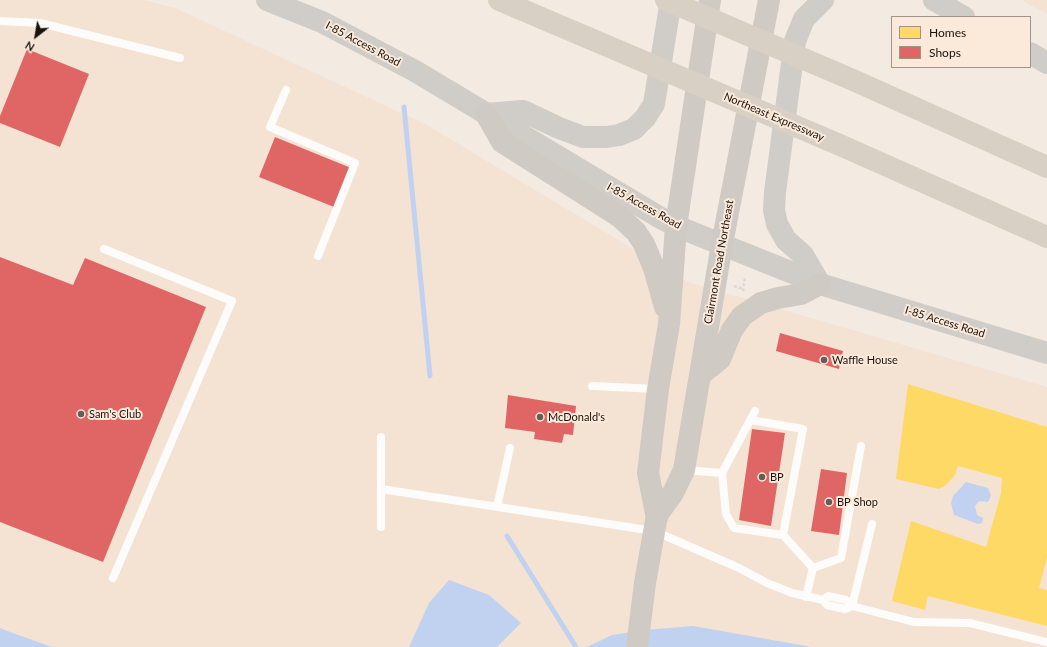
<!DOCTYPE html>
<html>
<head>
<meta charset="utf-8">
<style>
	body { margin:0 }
	#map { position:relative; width:1047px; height:647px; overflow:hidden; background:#f3eae1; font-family:Lato,sans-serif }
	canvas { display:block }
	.legend { position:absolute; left:891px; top:16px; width:140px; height:52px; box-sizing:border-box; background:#fbe9d9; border:1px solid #a09387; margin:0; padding:5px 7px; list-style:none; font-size:12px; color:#18120d }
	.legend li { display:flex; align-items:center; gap:8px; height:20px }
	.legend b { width:20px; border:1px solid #a09387 }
	.north { position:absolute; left:16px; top:16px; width:40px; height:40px; -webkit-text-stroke:3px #fbe9d9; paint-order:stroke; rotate:211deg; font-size:11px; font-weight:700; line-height:16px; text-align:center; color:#18120d }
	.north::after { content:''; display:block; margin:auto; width:14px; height:18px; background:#18120d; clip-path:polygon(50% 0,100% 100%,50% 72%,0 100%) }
</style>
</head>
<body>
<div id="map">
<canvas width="1047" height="647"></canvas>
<ul class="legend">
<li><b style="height:11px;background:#ffd966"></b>Homes</li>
<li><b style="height:11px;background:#e06666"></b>Shops</li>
</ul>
<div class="north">N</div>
</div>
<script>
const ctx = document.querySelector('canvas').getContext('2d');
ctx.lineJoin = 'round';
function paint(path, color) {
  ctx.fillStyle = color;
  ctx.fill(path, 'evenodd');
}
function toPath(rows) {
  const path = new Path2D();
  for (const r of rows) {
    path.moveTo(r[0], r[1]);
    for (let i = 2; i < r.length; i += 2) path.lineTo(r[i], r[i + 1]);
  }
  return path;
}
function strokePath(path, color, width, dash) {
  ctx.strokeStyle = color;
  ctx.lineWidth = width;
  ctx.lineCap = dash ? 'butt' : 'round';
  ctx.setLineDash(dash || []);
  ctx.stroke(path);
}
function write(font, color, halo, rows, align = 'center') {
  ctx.font = font + ' Lato,sans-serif';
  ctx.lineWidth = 4;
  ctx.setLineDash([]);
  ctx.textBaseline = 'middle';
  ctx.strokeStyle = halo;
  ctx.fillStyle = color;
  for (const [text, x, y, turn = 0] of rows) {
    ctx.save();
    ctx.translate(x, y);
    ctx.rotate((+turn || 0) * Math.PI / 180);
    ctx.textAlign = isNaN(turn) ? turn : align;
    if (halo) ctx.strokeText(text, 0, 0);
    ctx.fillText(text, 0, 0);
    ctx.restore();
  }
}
const built = toPath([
	[0,0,143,0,175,8,427,125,688,282,1047,387,1047,647,0,647],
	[1022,0,1047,0,1047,14,1027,3]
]);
const water = toPath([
	[966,482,988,488,991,496,988,502,979,501,975,506,977,515,983,518,982,523,978,524,954,515,951,503,953,496],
	[449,580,489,595,521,623,497,647,409,647,429,603],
	[693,626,812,647,587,647,612,635,645,630],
	[0,628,10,632,52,647,0,647]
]);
const homes = toPath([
	[908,384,1047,427,1047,558,1039,588,1047,590,1047,626,928,596,925,610,892,601,911,521,986,547,1001,493,1002,478,958,466,955,475,946,485,939,489,896,479]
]);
const shops = toPath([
	[27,49,89,74,60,147,0,123,0,116],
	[275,137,351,168,334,207,259,177],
	[0,257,73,285,85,258,206,307,103,562,0,522],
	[780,333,843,351,839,369,776,351],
	[508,395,576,406,573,435,564,434,562,443,534,439,535,432,505,428],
	[752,429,785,433,771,526,739,520],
	[821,469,847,473,839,535,811,531]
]);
const stream = toPath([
	[404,107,430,376],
	[507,536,576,647]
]);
const path = toPath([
	[734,286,743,289],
	[744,291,743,289,745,278]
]);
const lane = toPath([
	[0,21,40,23,180,58],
	[286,90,270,127,355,163,318,256],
	[104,249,232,301,113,578],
	[592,386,657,389],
	[751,420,803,429,783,535,813,568],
	[685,470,722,473,755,411],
	[722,473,726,514,734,528,783,535],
	[381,489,654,531,739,568,767,583,792,593,823,600,827,605,845,609,852,606,872,524],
	[497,507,510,448],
	[381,527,381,437],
	[806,597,813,568,841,558,861,446],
	[823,600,828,596,846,600,852,606,914,622,970,623,1047,642]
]);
const secondary = toPath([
	[267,0,322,22,415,71,659,217,676,226,820,284,1047,353],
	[934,0,964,17],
	[1030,53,1047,63],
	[486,114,523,111,559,128,583,137,607,137,619,135,634,129,645,118,654,104,671,0],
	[820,284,803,255,786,240,777,224,774,210,775,192,795,41,804,19,823,0]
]);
const primary = toPath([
	[486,114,502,142,606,208,620,217,636,232,644,244,654,268,665,307],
	[701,374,720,359,732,330,742,316,761,303,778,298,801,294,820,284],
	[657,518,648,473,658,389,669,324,676,226,710,0],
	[637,647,645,583,657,515,673,493,684,470,722,244,769,0]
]);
const highway = toPath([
	[499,0,840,145,1047,237],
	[666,0,853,80,1047,167]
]);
const markers = [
	[824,360,4,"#655e57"],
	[81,414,4,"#655e57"],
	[540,417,4,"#655e57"],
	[762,477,4,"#655e57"],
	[829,502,4,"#655e57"]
];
const streetNames = [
	["I-85 Access Road",363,44,28],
	["Northeast Expressway",774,117,23],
	["I-85 Access Road",644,206,29],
	["Clairmont Road Northeast",719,262,-80],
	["I-85 Access Road",945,322,17]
];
const poiNames = [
	["Waffle House",832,360],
	["Sam's Club",89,414],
	["McDonald's",548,417],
	["BP",770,477],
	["BP Shop",837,502]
];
paint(built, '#f4e2d3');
paint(water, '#c1d2f1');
paint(homes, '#ffd966');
paint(shops, '#e06666');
strokePath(stream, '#c1d2f1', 5);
strokePath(path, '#dcd9d6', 2.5, [3, 2]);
strokePath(lane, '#fdfcfa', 8);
strokePath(secondary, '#d0ccc8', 22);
strokePath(primary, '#cfcac3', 22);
strokePath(highway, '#d9d0c5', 22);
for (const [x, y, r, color] of markers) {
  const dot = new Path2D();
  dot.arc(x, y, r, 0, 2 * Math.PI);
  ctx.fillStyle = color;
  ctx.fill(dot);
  strokePath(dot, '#fbe9d9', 1.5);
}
write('11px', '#18120d', '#fbe9d9', streetNames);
write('11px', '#18120d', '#fbe9d9', poiNames, 'left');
</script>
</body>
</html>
